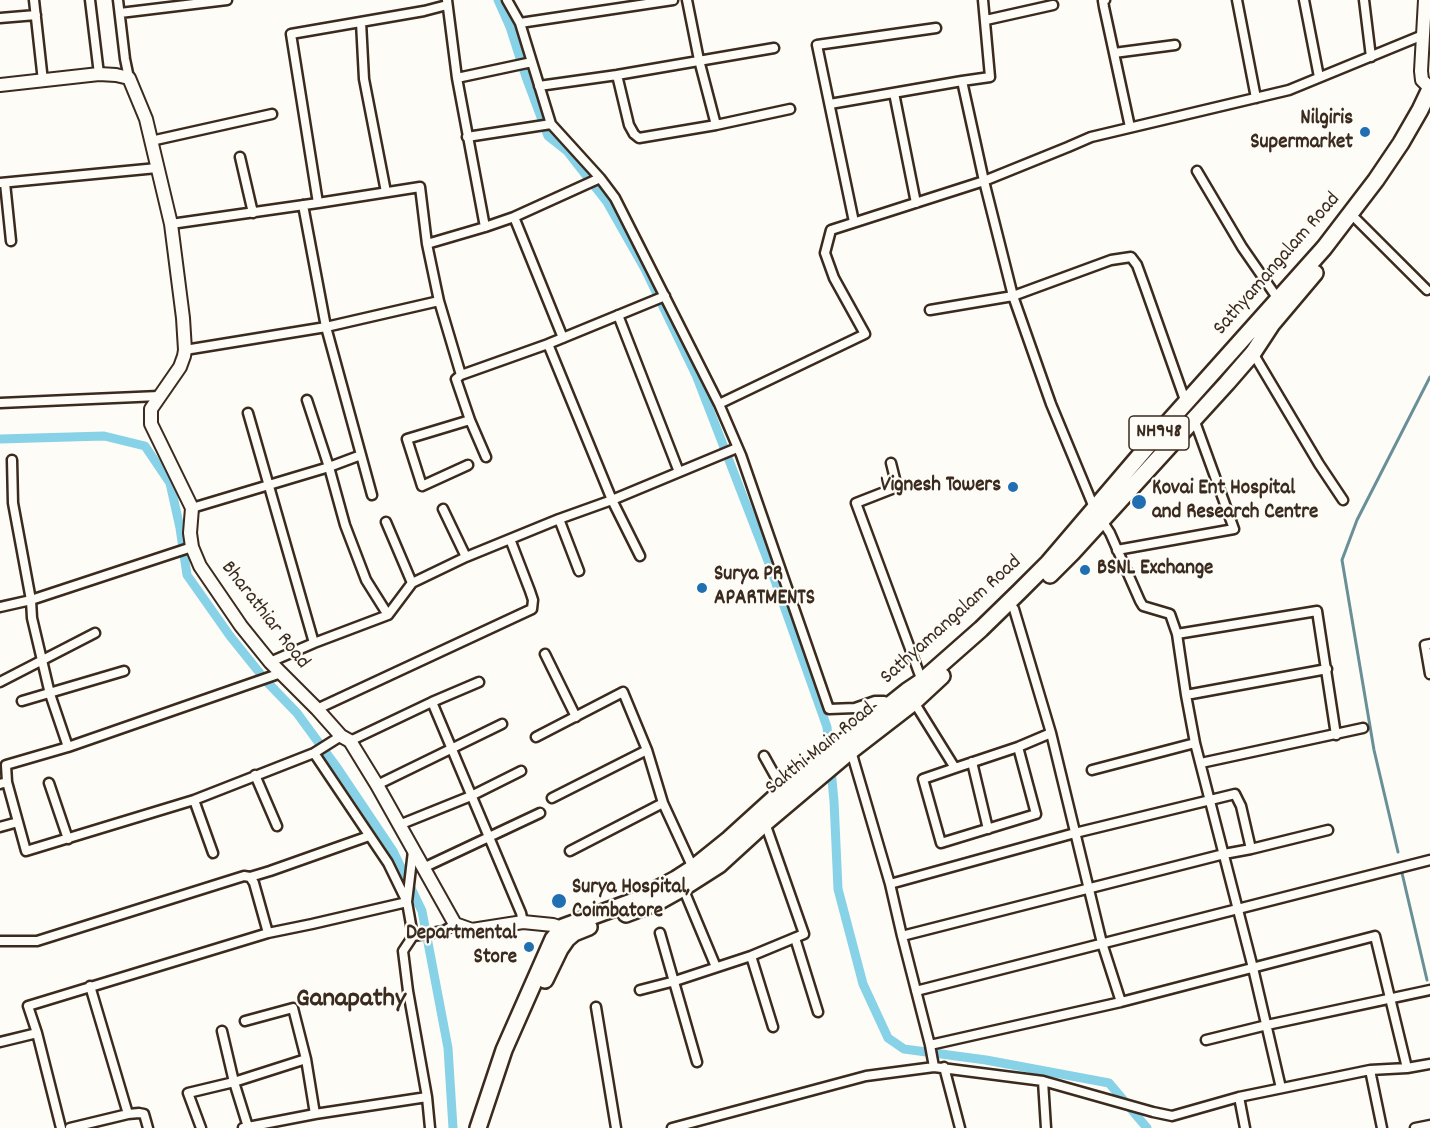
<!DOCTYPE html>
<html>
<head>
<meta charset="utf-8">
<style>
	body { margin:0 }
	canvas { display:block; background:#fdfcf7 }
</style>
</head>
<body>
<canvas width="1430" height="1128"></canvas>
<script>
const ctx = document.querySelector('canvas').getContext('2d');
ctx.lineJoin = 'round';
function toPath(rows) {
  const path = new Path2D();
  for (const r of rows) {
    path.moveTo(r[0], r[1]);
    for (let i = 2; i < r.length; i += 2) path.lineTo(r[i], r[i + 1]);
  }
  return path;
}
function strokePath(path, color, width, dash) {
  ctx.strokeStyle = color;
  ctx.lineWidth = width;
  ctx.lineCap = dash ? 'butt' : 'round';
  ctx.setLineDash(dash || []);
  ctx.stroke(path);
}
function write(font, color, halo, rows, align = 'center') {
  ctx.font = font + ' Dekko,sans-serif';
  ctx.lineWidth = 4.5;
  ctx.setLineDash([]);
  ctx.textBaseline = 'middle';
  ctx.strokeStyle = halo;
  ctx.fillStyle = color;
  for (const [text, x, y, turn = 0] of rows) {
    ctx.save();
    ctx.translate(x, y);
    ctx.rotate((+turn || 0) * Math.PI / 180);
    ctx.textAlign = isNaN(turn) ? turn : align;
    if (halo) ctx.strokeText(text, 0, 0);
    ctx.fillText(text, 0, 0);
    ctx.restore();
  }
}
const stream = toPath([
	[1398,852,1374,750,1342,560,1357,520,1430,377],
	[1402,873,1427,980]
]);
const canal = toPath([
	[498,0,510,27,526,77,548,136,567,151,607,202,645,269,696,375,768,561,827,727,834,801,838,889,863,984,888,1038,904,1049,986,1060,1109,1083,1147,1128],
	[0,439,104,436,145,446,170,483,180,528,187,575,230,636,267,682,297,713,338,769,393,851,422,911,448,1048,453,1128]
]);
const street = toPath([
	[34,0,43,81],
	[90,0,99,74],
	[118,0,125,59,129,78],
	[447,0,457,78,485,227],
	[507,0,520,23,551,124,600,178,615,198,719,404,741,455,829,709,855,708,875,701,884,701,892,704],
	[687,0,699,60,716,125],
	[1105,0,1103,1,1104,7,1130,127],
	[1237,0,1256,98],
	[1304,0,1319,77],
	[1364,0,1371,57],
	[120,13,227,0],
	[0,18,36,15],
	[986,20,1053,5],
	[361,22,364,79,386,192],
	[520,23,673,0],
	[1114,53,1175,45],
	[617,75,629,125,634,134,639,138,716,125,790,109],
	[457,78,532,62],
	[539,86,617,75,774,48],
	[894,93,916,203],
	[830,104,962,81],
	[467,137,551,124],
	[151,141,272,114],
	[240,157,253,213],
	[1197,171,1242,247,1278,299],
	[0,183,157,168],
	[5,183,11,241],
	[318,203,291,34,424,11,447,5],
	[303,205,326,327,372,495],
	[514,217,563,338],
	[1357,220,1427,290],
	[854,222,817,45,936,28],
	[171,224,318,203,420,187,427,244,439,301],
	[427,244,485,227,514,217,600,178],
	[930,310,1013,296,1111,260,1131,257,1137,265,1145,287,1186,403],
	[618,315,679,472],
	[548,344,612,500,640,556],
	[185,350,326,327,439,301,461,375,548,344,665,296],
	[1253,353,1319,464,1343,500],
	[461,375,456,379,470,420,486,457],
	[307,400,329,467,345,525,366,580,388,615],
	[0,403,159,396],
	[719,404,865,334,834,278,825,253,831,230,984,181,962,81,990,77,983,0],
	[248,413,314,643],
	[12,460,13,503,31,600,32,618,50,694,68,747],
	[891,463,897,487,856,503,922,681],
	[468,465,422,486,407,439,470,420],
	[192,508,329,467,361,455],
	[443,509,466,557],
	[559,519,579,571],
	[386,522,412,583],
	[1117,550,1234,529,1194,419],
	[0,607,31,600,192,547],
	[1014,609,1051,733,1102,943,1121,1002],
	[1177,634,1317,611,1336,735],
	[1430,644,1425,645,1430,674],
	[545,654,576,717],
	[270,662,314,643,388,615,412,583,466,557,559,519,612,500,737,448],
	[0,682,95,633],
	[1186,695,1327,669],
	[22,701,124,671],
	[432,702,521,913,523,922],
	[914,702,955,768,1018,747,1051,733],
	[317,709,532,609,533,600,530,591,510,539],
	[536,737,623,692,647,750,663,803,693,868],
	[350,741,432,702,479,682],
	[851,751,890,884,902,936,930,1045,934,1067],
	[314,753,388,863,407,902,413,936],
	[764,756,783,790],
	[972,762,988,829],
	[1201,763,1363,728],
	[955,768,923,779,941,843,1036,814,1018,747],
	[1092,770,1195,743],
	[255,775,277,826],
	[7,782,26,851,194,800,314,753,341,736],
	[49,783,68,839],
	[0,784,7,782,6,765,68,747,281,673],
	[377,785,502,724],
	[552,798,647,750],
	[194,800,213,853],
	[399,825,471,796,521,771],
	[0,827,18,822],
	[570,851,663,803],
	[423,868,540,813],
	[250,877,270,871,369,836],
	[890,884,1075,833,1235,794,1241,806,1251,849],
	[683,888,716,967],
	[660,933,697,1062],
	[902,936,1224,854,1251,849,1328,830],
	[795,938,818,1012],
	[0,941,37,941,244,876,250,877,254,883,268,933,312,924,407,902,413,851],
	[751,956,773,1027],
	[90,986,128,1114],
	[640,990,675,981,751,956,804,934,765,823],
	[916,991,1430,860],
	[596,1007,616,1128],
	[245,1021,293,1008,306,1059,315,1114],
	[222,1031,234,1082,248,1127],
	[1206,1040,1267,1025,1430,990],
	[0,1042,37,1033],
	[930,1045,1121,1002,1375,936,1407,1068],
	[944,1067,960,1128],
	[1370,1070,1382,1128],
	[1043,1081,1046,1128],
	[1281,1088,1253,968,1195,743,1186,695,1177,634,1170,614,1143,606,1140,601,1110,533,1095,510,1051,404,1013,296,984,181,1068,147,1091,137,1289,90,1423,35],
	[1239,1097,1245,1128],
	[61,1128,37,1033,28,1006,268,933],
	[70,1128,128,1114,139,1113,144,1114,148,1128],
	[201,1128,188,1093,234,1082,306,1059],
	[243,1128,315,1114,427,1097],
	[430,1128,427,1097,408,991,403,951,413,936,444,931,455,924],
	[672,1128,866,1076,934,1067,1043,1081,1153,1112,1172,1116,1239,1097,1370,1070,1407,1068,1430,1064],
	[1415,1128,1430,1125]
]);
const secondary = toPath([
	[1425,0,1421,71,1422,80,1430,88],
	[0,85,99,74,116,75,129,78,146,119,171,224,183,318,185,350,184,356,180,367,151,409,151,424,192,508,190,533,192,547,200,566,241,626,270,662,317,709,341,736,350,741,377,785,455,924,472,930,523,922,553,925,568,930]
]);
const highway = toPath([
	[1050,575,1072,553,1227,383,1253,353,1272,324,1315,273],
	[626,914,658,902,683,888,719,865,765,823,848,753,914,702,942,676],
	[545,980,560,949,567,939,574,933,589,927],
	[478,1128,504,1050,553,939,563,927,634,901,676,879,693,868,729,839,783,790,907,691,922,681,981,629,1019,592,1048,563,1164,427,1324,248,1376,180,1401,143,1420,110,1430,89]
]);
const markers = [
	[1365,132,6,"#1f6fb2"],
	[1013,487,6,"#1f6fb2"],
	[1139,502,8,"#1f6fb2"],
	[1085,570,6,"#1f6fb2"],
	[702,588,6,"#1f6fb2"],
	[559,901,8,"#1f6fb2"],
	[529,947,6,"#1f6fb2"]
];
const shields = [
	[1159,433,60]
];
const shieldNames = [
	["NH948",1159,433]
];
const poiNames = [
	["Nilgiris",1353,120,"right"],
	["Supermarket",1353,144,"right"],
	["Vignesh Towers",1001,487,"right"],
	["Kovai Ent Hospital",1152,490],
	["and Research Centre",1152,514],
	["BSNL Exchange",1097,570],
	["Surya PR",714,576],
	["APARTMENTS",714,600],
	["Surya Hospital,",572,889],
	["Coimbatore",572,913],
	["Departmental",517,935,"right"],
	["Store",517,959,"right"]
];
const streetNames = [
	["Sathyamangalam Road",1278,265,-49],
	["Bharathiar Road",264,616,52],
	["Sathyamangalam Road",952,621,-42],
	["Sakthi Main Road",821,750,-39]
];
const districtNames = [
	["Ganapathy",351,1001]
];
strokePath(stream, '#698f97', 3);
strokePath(canal, '#88d2e8', 9);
strokePath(street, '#3b2a1e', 13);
strokePath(secondary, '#3b2a1e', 16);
strokePath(highway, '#3b2a1e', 20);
strokePath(street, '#fdfcf7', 8);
strokePath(secondary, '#fdfcf7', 12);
strokePath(highway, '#fdfcf7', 15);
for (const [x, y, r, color] of markers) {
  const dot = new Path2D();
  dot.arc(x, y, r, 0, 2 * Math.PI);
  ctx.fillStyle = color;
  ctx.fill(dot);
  strokePath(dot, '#fdfcf7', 2);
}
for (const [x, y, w] of shields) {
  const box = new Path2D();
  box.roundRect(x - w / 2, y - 17, w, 34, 4.5);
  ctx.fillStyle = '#fdfcf7';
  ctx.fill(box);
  strokePath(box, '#3b2a1e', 1.5);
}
write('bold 20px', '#3b2a1e', null, shieldNames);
write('bold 21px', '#3b2a1e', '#fdfcf7', poiNames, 'left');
write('21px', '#3b2a1e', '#fdfcf7', streetNames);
write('bold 27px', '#3b2a1e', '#fdfcf7', districtNames);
</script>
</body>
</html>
